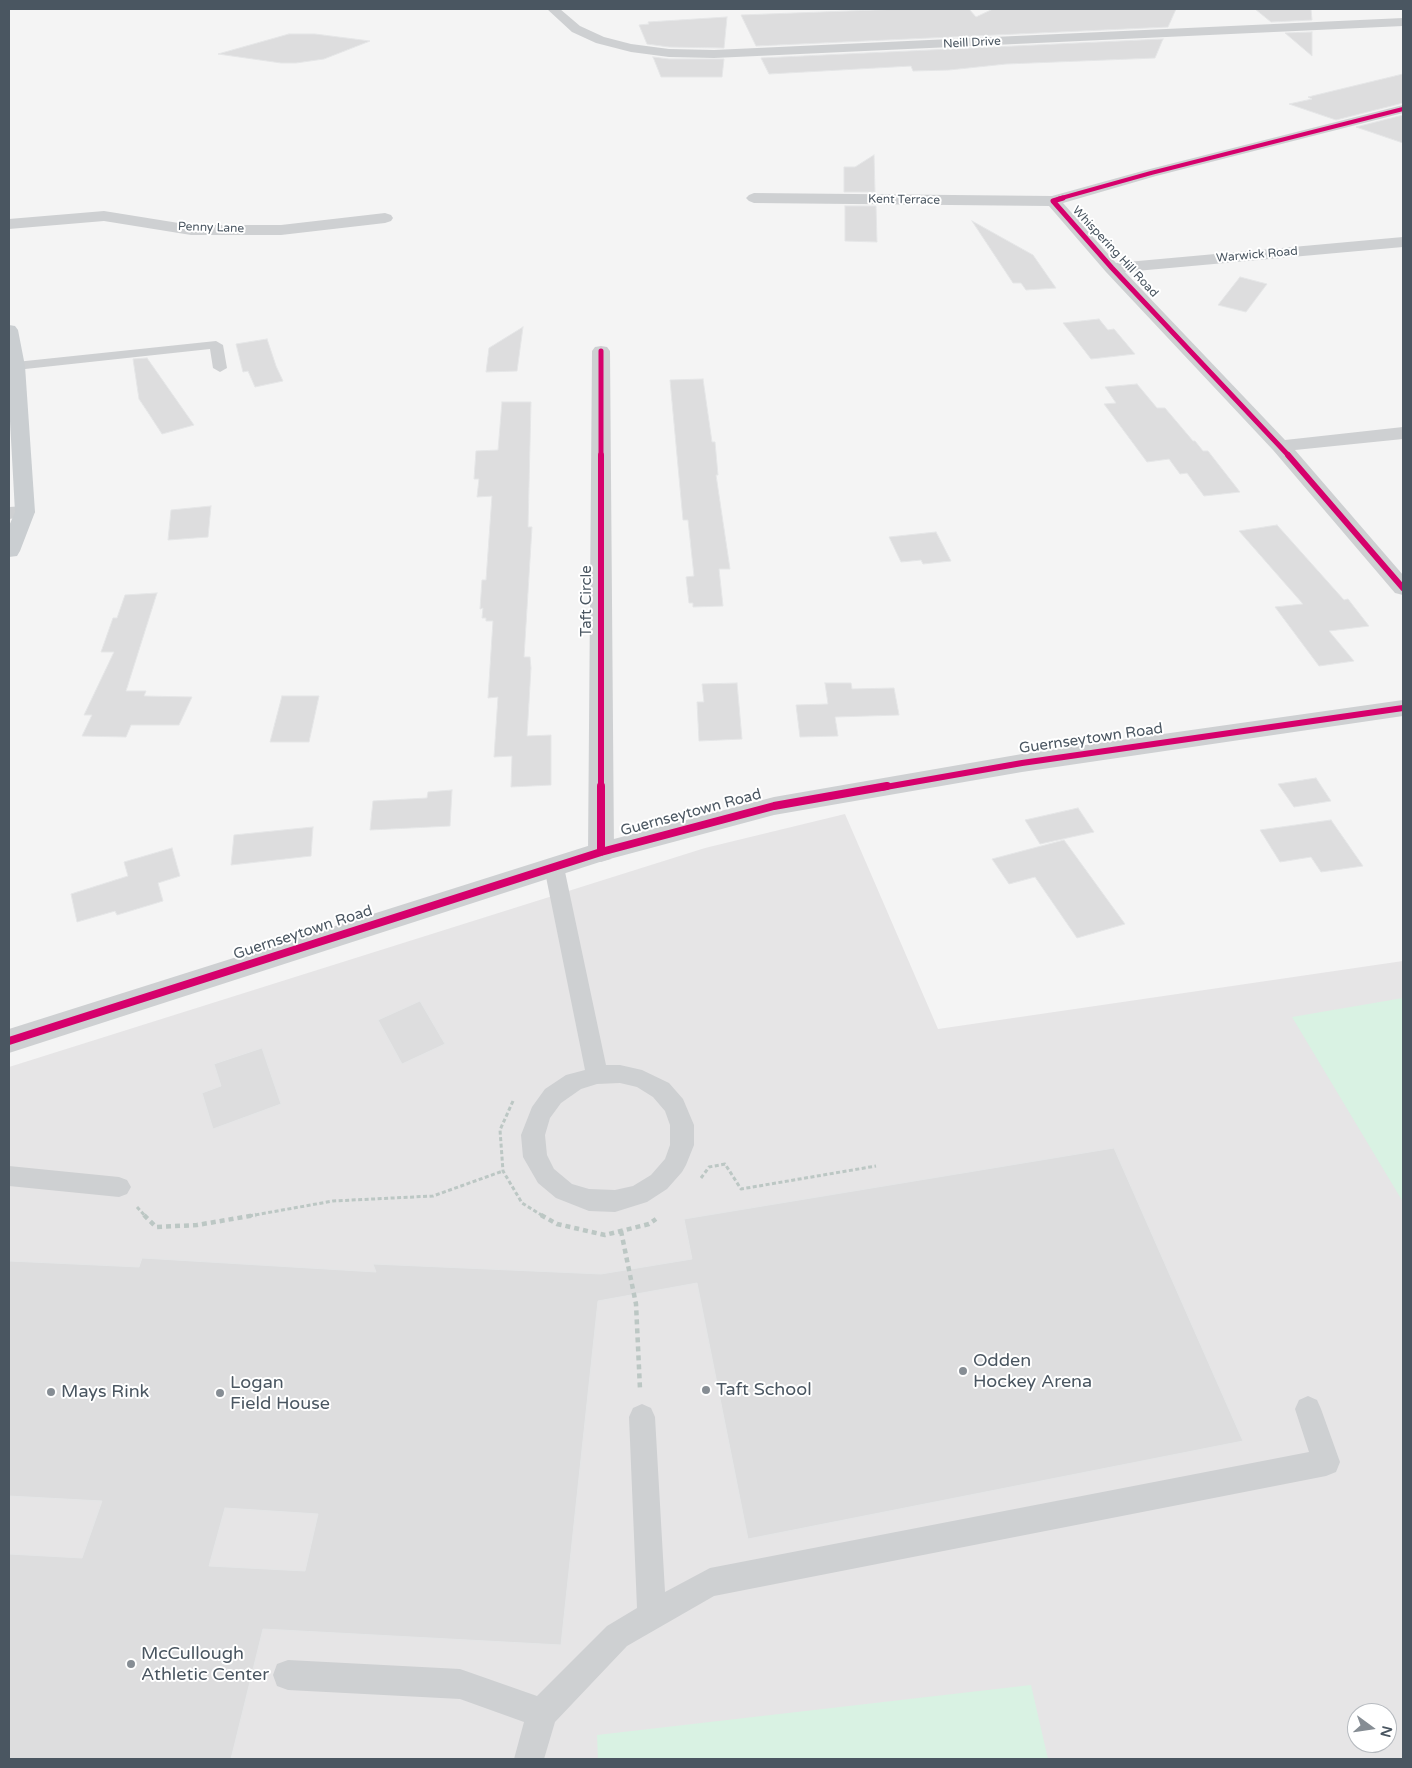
<!DOCTYPE html>
<html>
<head>
<meta charset="utf-8">
<style>
	body { margin:0 }
	#map { position:relative; width:1412px; height:1768px; overflow:hidden; background:#f4f4f4; font-family:"Varela Round",sans-serif }
	canvas { display:block }
	.frame { position:absolute; inset:0; border:10px solid #4a5661; pointer-events:none }
	.north { position:absolute; left:1347px; top:1703px; width:50px; height:50px; box-sizing:border-box; background:#fff; border:1px solid #b7bbc0; border-radius:50%; rotate:104deg; font-size:14px; font-weight:700; line-height:20px; text-align:center; color:#4a5661 }
	.north::after { content:''; display:block; margin:auto; width:18px; height:22px; background:#868d94; clip-path:polygon(50% 0,100% 100%,50% 72%,0 100%) }
</style>
</head>
<body>
<div id="map">
<canvas width="1412" height="1768"></canvas>
<div class="frame"></div>
<div class="north">N</div>
</div>
<script>
const ctx = document.querySelector('canvas').getContext('2d');
ctx.lineJoin = 'round';
function paint(path, color) {
  ctx.fillStyle = color;
  ctx.fill(path, 'evenodd');
}
function toPath(rows) {
  const path = new Path2D();
  for (const r of rows) {
    path.moveTo(r[0], r[1]);
    for (let i = 2; i < r.length; i += 2) path.lineTo(r[i], r[i + 1]);
  }
  return path;
}
function strokePath(path, color, width, dash) {
  ctx.strokeStyle = color;
  ctx.lineWidth = width;
  ctx.lineCap = dash ? 'butt' : 'round';
  ctx.setLineDash(dash || []);
  ctx.stroke(path);
}
function write(font, color, halo, rows, align = 'center') {
  ctx.font = font + ' "Varela Round",sans-serif';
  ctx.lineWidth = 4;
  ctx.setLineDash([]);
  ctx.textBaseline = 'middle';
  ctx.strokeStyle = halo;
  ctx.fillStyle = color;
  for (const [text, x, y, turn = 0] of rows) {
    ctx.save();
    ctx.translate(x, y);
    ctx.rotate((+turn || 0) * Math.PI / 180);
    ctx.textAlign = isNaN(turn) ? turn : align;
    if (halo) ctx.strokeText(text, 0, 0);
    ctx.fillText(text, 0, 0);
    ctx.restore();
  }
}
const education = toPath([
	[845,814,938,1029,1403,961,1403,1759,9,1759,9,1067,705,848],
	[1357,1713,1387,1713,1387,1743,1357,1743]
]);
const green = toPath([
	[1403,998,1403,1202,1292,1017],
	[1031,1685,1048,1759,598,1759,597,1735]
]);
const building = toPath([
	[902,9,969,9,976,17,993,9,1176,9,1168,27,756,46,741,15,902,9],
	[1255,9,1311,9,1312,20,1271,22,1255,9],
	[727,17,724,48,669,47,647,44,639,25,649,24,648,22,727,17],
	[1312,32,1312,56,1285,33,1312,32],
	[289,34,315,34,370,41,324,59,296,63,281,63,218,54,289,34],
	[1163,39,1155,58,1006,64,949,70,913,71,911,66,769,74,761,58,1163,39],
	[653,57,669,59,724,59,722,77,661,77,653,57],
	[1403,74,1403,103,1336,120,1289,104,1312,99,1308,97,1403,74],
	[1403,115,1403,143,1356,127,1403,115],
	[874,155,875,192,844,192,844,167,855,167,874,155],
	[845,206,876,206,877,242,845,241,845,206],
	[972,221,1033,255,1056,288,1026,290,1021,283,1013,283,972,221],
	[1240,277,1267,284,1246,312,1218,305,1240,277],
	[1099,319,1108,330,1114,329,1135,354,1091,359,1063,323,1099,319],
	[523,327,517,371,486,372,489,348,523,327],
	[267,339,276,366,283,381,255,387,248,371,243,372,236,344,267,339],
	[147,358,194,425,162,434,149,414,139,399,133,359,147,358],
	[703,379,712,442,715,442,718,475,716,475,730,569,719,569,723,606,693,607,693,603,689,603,686,577,694,576,688,520,683,520,670,380,703,379],
	[1137,384,1157,408,1165,408,1193,441,1195,441,1203,451,1208,451,1240,492,1204,496,1187,473,1180,474,1169,459,1147,462,1104,404,1116,403,1105,387,1137,384],
	[502,402,531,402,528,527,532,527,524,657,530,657,531,668,527,736,551,735,551,785,511,787,512,756,494,757,498,697,488,698,493,621,486,621,486,618,482,618,483,608,480,609,482,580,486,580,492,496,477,497,479,479,474,479,476,451,498,450,502,402],
	[211,506,208,537,168,540,171,510,211,506],
	[1277,525,1344,600,1348,599,1369,626,1329,631,1354,661,1319,666,1275,607,1303,604,1239,531,1277,525],
	[936,532,951,561,923,564,921,560,901,562,889,537,936,532],
	[157,593,126,691,146,691,144,696,192,697,179,725,131,725,126,737,82,736,92,715,84,715,114,652,101,652,113,618,117,618,125,595,157,593],
	[737,683,742,739,699,741,697,702,704,702,702,684,737,683],
	[825,683,851,683,852,689,894,688,899,715,835,717,838,736,800,737,796,705,828,704,825,683],
	[282,696,319,696,309,742,270,742,282,696],
	[1316,778,1331,801,1294,807,1278,784,1316,778],
	[452,790,450,826,370,830,373,801,427,798,428,792,452,790],
	[1078,808,1094,832,1040,844,1025,820,1078,808],
	[1331,820,1363,866,1321,872,1311,857,1280,862,1260,830,1331,820],
	[313,827,311,856,231,865,234,835,313,827],
	[1064,840,1125,924,1077,938,1035,877,1009,884,992,859,1064,840],
	[172,848,180,876,158,883,163,901,117,915,115,911,77,922,71,894,128,876,124,862,172,848],
	[420,1001,445,1044,402,1064,378,1020,420,1001],
	[262,1048,281,1104,213,1129,202,1093,221,1086,214,1064,262,1048],
	[1114,1148,1243,1441,748,1539,697,1283,598,1301,561,1645,263,1629,231,1759,9,1759,9,1554,82,1558,102,1501,9,1496,9,1261,139,1267,142,1258,376,1272,373,1264,601,1274,692,1259,684,1219,1114,1148],
	[225,1508,318,1514,305,1571,209,1566,225,1508]
]);
const pathFar1 = toPath([
	[513,1101,500,1130,503,1171,522,1203,543,1216],
	[701,1178,709,1167,725,1164,741,1189,876,1166],
	[137,1207,145,1216],
	[249,1216,333,1201,433,1196,503,1171]
]);
const path = toPath([
	[144,1215,156,1227,197,1225,256,1215],
	[541,1215,557,1224,605,1235,649,1224,656,1219],
	[621,1231,636,1304,640,1389]
]);
const service = toPath([
	[216,341,223,345,227,368,220,372,213,368,210,349,16,370,9,366,16,362,216,341],
	[554,860,561,862,564,867,606,1065,620,1065,642,1070,669,1083,683,1099,694,1125,694,1145,686,1165,682,1172,667,1189,647,1202,615,1212,589,1211,556,1198,538,1183,523,1157,521,1135,532,1107,545,1089,566,1075,585,1070,544,867,547,862,554,860],
	[620,1083,637,1087,653,1097,665,1111,670,1125,670,1145,665,1159,651,1175,633,1186,615,1190,589,1189,572,1184,554,1169,547,1155,545,1135,550,1118,561,1103,581,1089,597,1084,620,1083],
	[9,1166,119,1177,127,1180,131,1187,127,1194,119,1197,9,1186,9,1166],
	[1308,1396,1317,1400,1321,1409,1340,1462,1336,1472,1326,1476,714,1596,627,1646,555,1722,544,1759,514,1759,524,1722,460,1699,288,1690,277,1686,273,1675,277,1664,288,1660,460,1669,537,1696,607,1626,637,1608,629,1417,633,1408,642,1404,651,1408,655,1417,665,1592,710,1568,1309,1452,1295,1409,1299,1400,1308,1396]
]);
const minor = toPath([
	[547,9,560,9,580,26,604,37,631,44,669,49,714,50,1403,18,1403,26,714,58,669,57,631,52,596,43,572,32,547,9],
	[1403,105,1403,113,1156,176,1063,203,1116,263,1403,237,1403,247,1125,272,1285,440,1403,427,1403,439,1295,450,1403,575,1403,595,1395,593,1273,450,1106,272,1049,206,754,203,749,201,746,198,749,195,754,193,1052,196,1146,170,1403,105],
	[104,211,191,225,281,225,385,213,391,215,393,218,391,221,385,223,281,235,191,235,104,221,9,229,9,219,104,211],
	[601,346,607,347,610,351,614,852,611,859,601,862,591,859,588,852,592,351,595,347,601,346],
	[25,506,32,508,35,512,32,516,9,519,9,507,25,506]
]);
const tertiary = toPath([
	[1403,700,1403,716,1022,772,774,815,606,860,9,1053,9,1029,591,845,774,797,1022,754,1403,700]
]);
const primary = toPath([
	[9,325,15,326,18,330,25,366,35,512,20,551,17,556,9,557,9,526,15,512,9,403,9,325]
]);
const cyclewayFar3 = toPath([
	[1058,199,1151,173,1403,109]
]);
const cyclewayFar2 = toPath([
	[1063,198,1053,201,1112,268,1289,456],
	[601,351,601,456]
]);
const cyclewayFar1 = toPath([
	[601,455,601,788],
	[1288,455,1403,588],
	[880,788,1022,763,1403,708]
]);
const cycleway = toPath([
	[601,786,601,852],
	[9,1041,601,852,774,806,887,786]
]);
const markers = [
	[963,1371,5,"#868d94"],
	[706,1390,5,"#868d94"],
	[51,1392,5,"#868d94"],
	[220,1393,5,"#868d94"],
	[131,1664,5,"#868d94"]
];
const farStreetnames = [
	["Neill Drive",972,43,-3],
	["Kent Terrace",904,200,1],
	["Penny Lane",211,228,2],
	["Whispering Hill Road",1115,252,47],
	["Warwick Road",1257,255,-5]
];
const streetNames = [
	["Taft Circle",587,601,-90],
	["Guernseytown Road",1091,739,-8],
	["Guernseytown Road",691,813,-15],
	["Guernseytown Road",303,933,-18]
];
const nearPoinames = [
	["Odden",973,1361],
	["Hockey Arena",973,1382],
	["Logan",230,1383],
	["Field House",230,1404],
	["Taft School",716,1390],
	["Mays Rink",61,1392],
	["McCullough",141,1654],
	["Athletic Center",141,1675]
];
paint(education, '#e6e5e6');
paint(green, '#d9f2e3');
paint(building, '#ddddde');
strokePath(building, '#e5e6e7', 1);
strokePath(pathFar1, '#bcc7c4', 3, [4, 2.5]);
strokePath(path, '#bcc7c4', 4.5, [5, 4]);
paint(service, '#ced0d2');
paint(minor, '#ced0d2');
paint(tertiary, '#ced0d2');
paint(primary, '#caced1');
strokePath(cyclewayFar3, '#d6006c', 4);
strokePath(cyclewayFar2, '#d6006c', 5);
strokePath(cyclewayFar1, '#d6006c', 6);
strokePath(cycleway, '#d6006c', 8);
for (const [x, y, r, color] of markers) {
  const dot = new Path2D();
  dot.arc(x, y, r, 0, 2 * Math.PI);
  ctx.fillStyle = color;
  ctx.fill(dot);
  strokePath(dot, '#fff', 2);
}
write('12px', '#4a5661', '#fff', farStreetnames);
write('15px', '#4a5661', '#fff', streetNames);
write('18px', '#4a5661', '#fff', nearPoinames, 'left');
</script>
</body>
</html>
